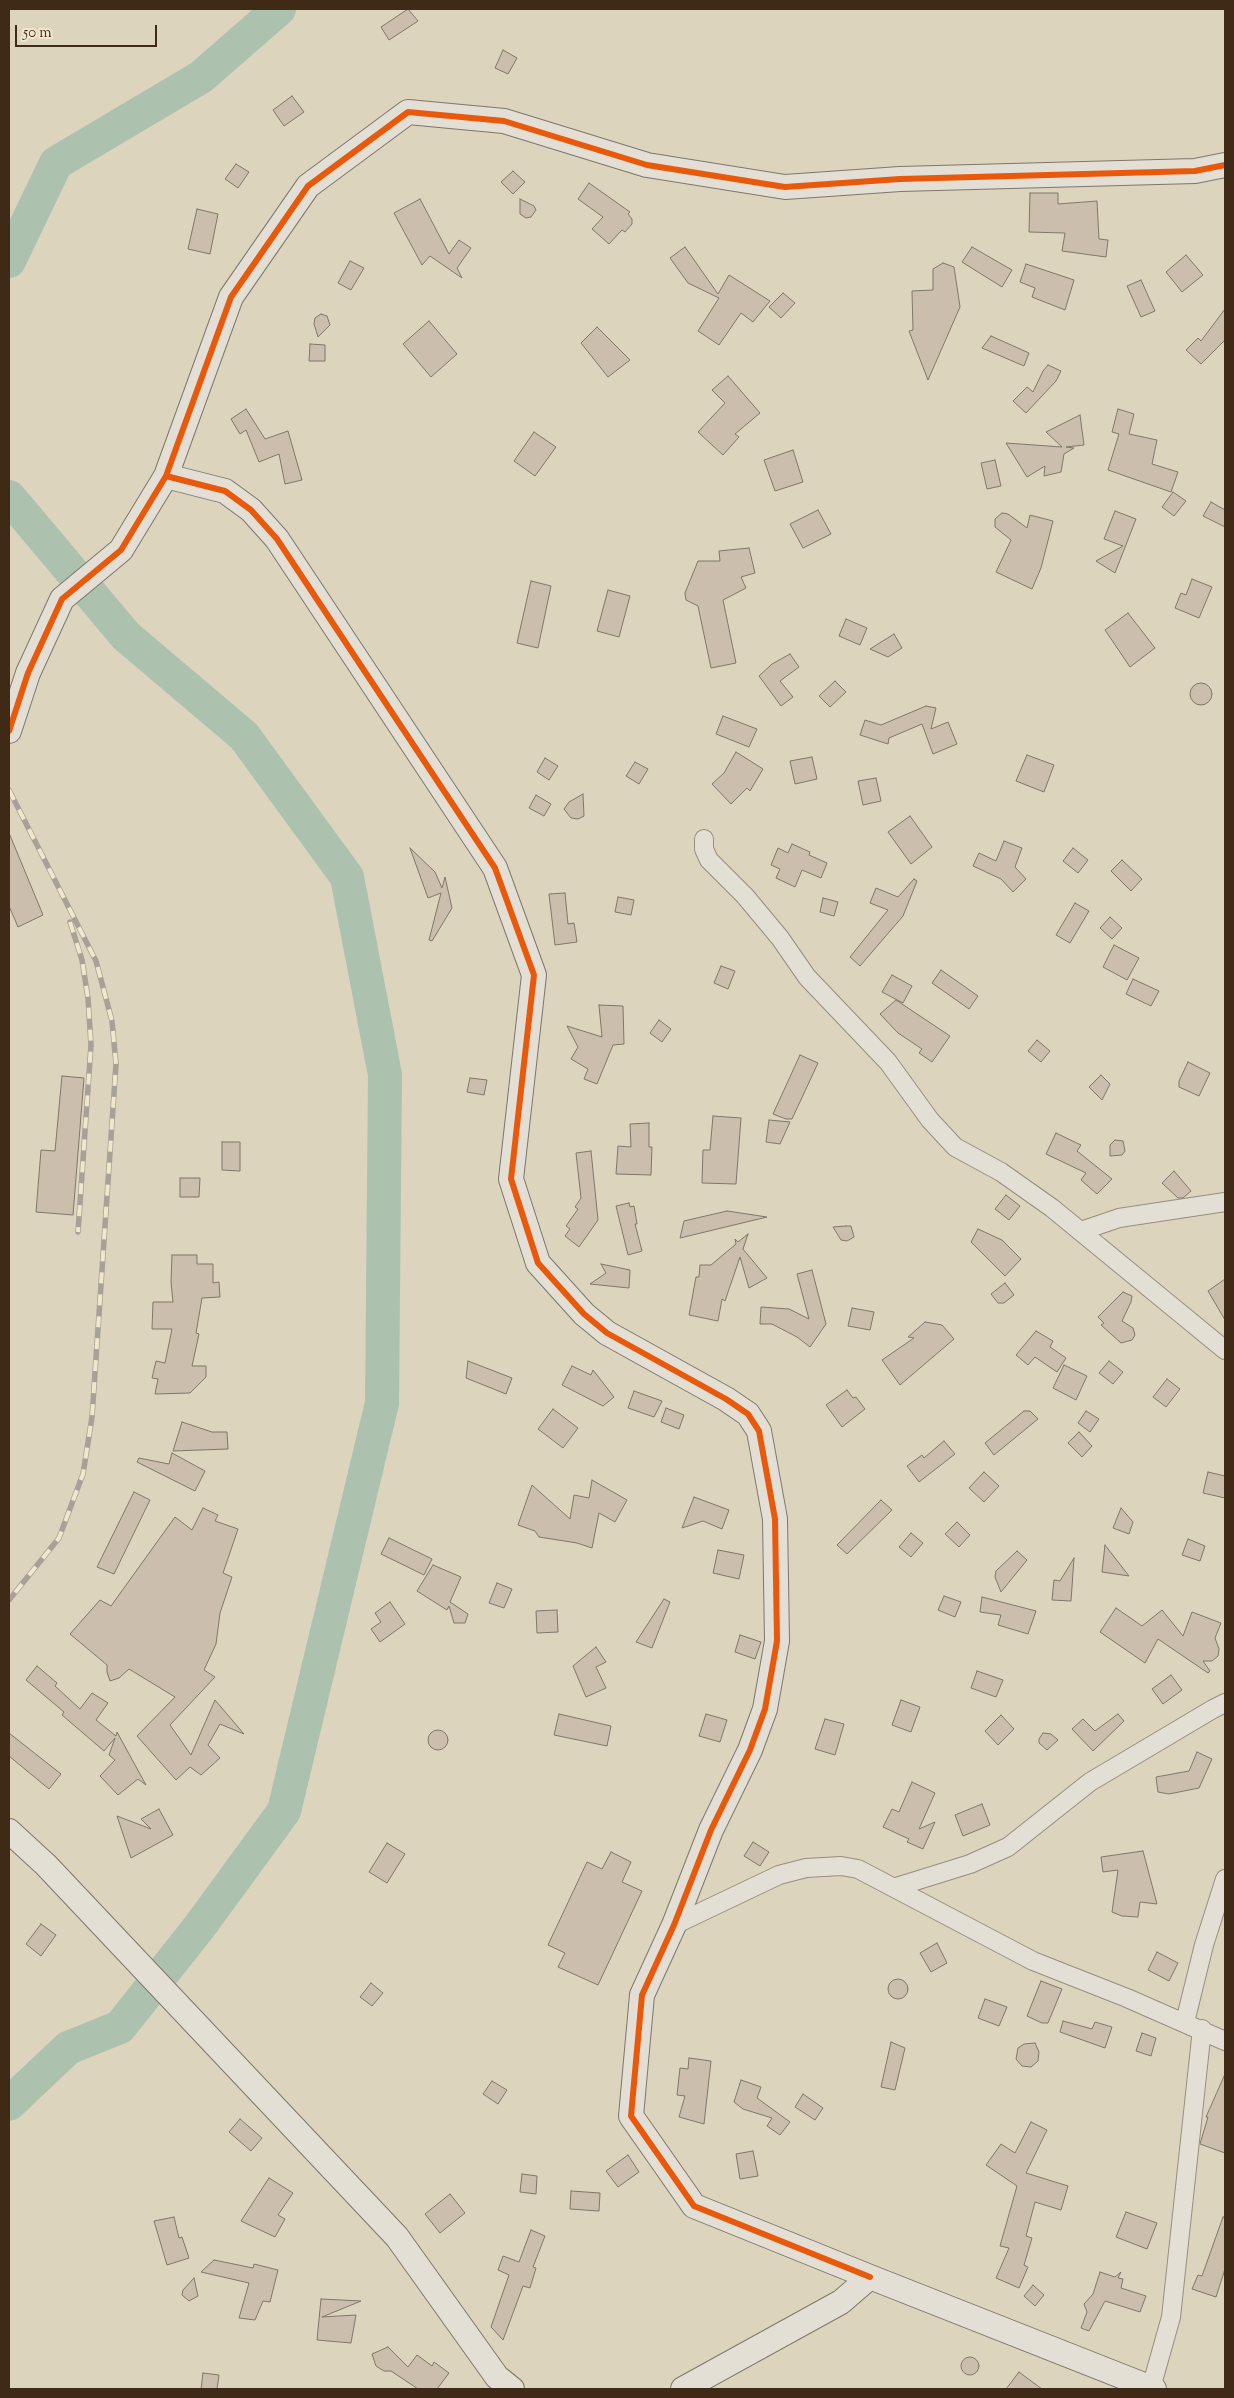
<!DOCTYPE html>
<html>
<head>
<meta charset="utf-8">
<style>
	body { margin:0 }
	#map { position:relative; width:1234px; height:2398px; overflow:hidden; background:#dcd4bd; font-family:"Sorts Mill Goudy",serif }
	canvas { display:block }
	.frame { position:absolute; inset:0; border:10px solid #3f2a18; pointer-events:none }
	.scale { position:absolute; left:15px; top:25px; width:142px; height:22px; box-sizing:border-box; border:2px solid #3f2a18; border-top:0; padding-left:6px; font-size:15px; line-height:18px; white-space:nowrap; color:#3f2a18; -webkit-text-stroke:4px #f1e7cc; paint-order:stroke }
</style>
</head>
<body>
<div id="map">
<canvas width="1234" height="2398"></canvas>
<div class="frame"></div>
<div class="scale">50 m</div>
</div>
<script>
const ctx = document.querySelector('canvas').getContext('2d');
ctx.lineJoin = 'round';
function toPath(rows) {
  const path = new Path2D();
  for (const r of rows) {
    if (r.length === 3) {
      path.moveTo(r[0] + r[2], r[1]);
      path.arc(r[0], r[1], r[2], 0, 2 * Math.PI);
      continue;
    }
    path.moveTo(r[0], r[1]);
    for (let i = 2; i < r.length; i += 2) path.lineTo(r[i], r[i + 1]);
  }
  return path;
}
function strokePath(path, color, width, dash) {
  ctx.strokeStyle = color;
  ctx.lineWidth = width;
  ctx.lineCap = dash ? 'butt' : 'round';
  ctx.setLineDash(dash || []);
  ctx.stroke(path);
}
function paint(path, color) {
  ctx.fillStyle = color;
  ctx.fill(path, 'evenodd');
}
const river = toPath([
	[9,261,56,163,201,77,279,9],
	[9,497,126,636,244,736,347,877,385,1075,382,1403,284,1811,200,1926,120,2027,68,2048,9,2104]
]);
const building = toPath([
	[408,9,418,21,389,40,381,27,408,9],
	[503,50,517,58,508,74,495,68,503,50],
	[292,96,304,112,284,126,273,110,292,96],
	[236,164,249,172,238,188,225,179,236,164],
	[513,171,525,182,513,194,501,182,513,171],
	[589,183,630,212,628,214,632,219,632,224,625,232,622,230,609,244,592,229,603,217,578,199,589,183],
	[1030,193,1058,193,1058,204,1097,201,1099,239,1108,240,1106,257,1062,251,1065,233,1029,232,1030,193],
	[420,199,449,254,459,240,471,248,457,268,462,278,430,256,422,265,394,213,420,199],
	[520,199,534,206,536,210,531,217,526,218,520,214,520,199],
	[197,209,218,214,210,254,188,249,197,209],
	[685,247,718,294,729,275,770,301,753,322,741,313,719,345,698,331,719,298,688,283,670,258,685,247],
	[972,247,1012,270,1002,287,962,262,972,247],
	[1186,255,1203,275,1182,292,1166,272,1186,255],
	[350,261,364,268,351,290,338,283,350,261],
	[943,263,954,267,960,307,928,380,909,331,913,330,912,291,933,290,933,269,943,263],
	[1026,264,1074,280,1065,310,1032,297,1035,288,1020,282,1026,264],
	[1141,280,1155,311,1141,317,1127,286,1141,280],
	[783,293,795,303,781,318,769,307,783,293],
	[1225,309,1225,340,1201,364,1186,350,1198,338,1201,341,1225,309],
	[321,314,327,316,330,325,318,337,314,324,315,318,321,314],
	[429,321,457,354,431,377,403,344,429,321],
	[597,327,630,360,608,377,581,343,597,327],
	[991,336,1029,353,1024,366,982,348,991,336],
	[310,344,325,345,325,361,309,361,310,344],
	[1048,365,1061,371,1056,381,1026,413,1013,401,1027,387,1033,392,1043,371,1048,365],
	[728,376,760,413,735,434,739,437,723,455,698,432,725,403,712,390,728,376],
	[246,409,265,439,288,431,302,480,285,484,279,454,259,462,246,430,240,434,231,419,246,409],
	[1118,409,1134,414,1129,434,1157,440,1152,464,1178,472,1171,492,1108,470,1119,434,1112,432,1118,409],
	[1080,415,1084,445,1066,447,1074,448,1064,454,1061,472,1044,476,1045,466,1027,477,1006,443,1062,447,1046,432,1080,415],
	[534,432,556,447,535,476,514,461,534,432],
	[793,450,803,482,775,491,764,460,793,450],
	[995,460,1001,486,987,489,981,463,995,460],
	[1173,492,1186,501,1174,516,1162,507,1173,492],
	[1211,502,1225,510,1225,527,1203,516,1211,502],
	[818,510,831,534,803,548,790,524,818,510],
	[1115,511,1136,519,1115,573,1096,561,1123,546,1104,539,1115,511],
	[1002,513,1008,514,1027,528,1030,515,1053,521,1041,568,1032,589,996,572,1011,540,995,527,995,519,1002,513],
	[749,548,755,573,741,577,746,588,723,600,736,663,711,668,698,606,686,600,685,593,698,561,720,561,719,551,749,548],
	[1192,579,1212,587,1199,618,1175,608,1181,593,1186,595,1192,579],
	[531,581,551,586,538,648,517,643,531,581],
	[608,590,630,596,619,637,597,631,608,590],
	[1128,613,1155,648,1130,667,1105,630,1128,613],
	[846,619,867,628,860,645,839,636,846,619],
	[894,634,902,648,888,657,870,649,894,634],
	[790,654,799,667,780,681,793,697,781,706,759,676,772,664,790,654],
	[835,681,846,692,830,707,819,696,835,681],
	[1201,694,11],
	[926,706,936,708,931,729,948,722,957,744,933,754,922,724,889,738,888,744,860,735,865,720,881,725,926,706],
	[723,716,757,729,749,747,716,734,723,716],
	[736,752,763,769,750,791,747,788,731,804,712,784,724,773,736,752],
	[1027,755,1054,765,1044,792,1016,781,1027,755],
	[812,757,817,779,795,784,790,761,812,757],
	[545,758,558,766,549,780,537,772,545,758],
	[635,762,648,769,639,784,626,776,635,762],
	[876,778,881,801,863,805,858,781,876,778],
	[583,794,584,816,578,819,571,818,564,809,569,802,583,794],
	[536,795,551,804,544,816,529,808,536,795],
	[910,816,932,847,911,864,888,832,910,816],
	[9,833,43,915,18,927,9,906,9,833],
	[1004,841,1022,848,1015,867,1026,879,1013,892,1001,879,973,866,979,853,996,861,1004,841],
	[792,844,810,852,809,855,827,863,821,878,802,870,795,887,776,878,780,869,771,865,778,848,788,853,792,844],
	[410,848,435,872,442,888,445,877,452,908,432,941,429,940,441,893,428,898,410,848],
	[1073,848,1088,860,1078,873,1063,861,1073,848],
	[1122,860,1142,879,1131,891,1111,871,1122,860],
	[914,879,917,881,903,916,860,966,850,957,888,910,870,903,876,888,898,897,914,879],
	[565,893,568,924,574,923,577,942,555,945,549,894,565,893],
	[618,897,634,900,631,915,615,912,618,897],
	[823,898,838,902,834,916,820,912,823,898],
	[1075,903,1089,911,1070,943,1056,935,1075,903],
	[1110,917,1122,928,1112,939,1100,928,1110,917],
	[1114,945,1139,958,1127,980,1103,967,1114,945],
	[721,966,735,971,728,989,714,983,721,966],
	[941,970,978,996,969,1009,932,983,941,970],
	[892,975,912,986,903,1003,882,992,892,975],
	[1133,979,1159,991,1151,1006,1126,994,1133,979],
	[896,1000,950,1036,932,1062,919,1053,922,1049,898,1033,880,1014,896,1000],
	[599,1005,623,1006,624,1044,613,1045,597,1084,584,1079,588,1069,571,1059,578,1047,567,1026,602,1037,599,1005],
	[659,1020,671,1029,662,1042,650,1033,659,1020],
	[1037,1040,1050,1051,1041,1062,1028,1051,1037,1040],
	[800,1055,818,1063,792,1119,786,1119,773,1114,800,1055],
	[1188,1062,1210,1073,1199,1096,1179,1087,1179,1081,1188,1062],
	[1101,1075,1110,1084,1102,1100,1089,1087,1101,1075],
	[62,1076,84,1078,73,1215,36,1212,41,1150,55,1151,62,1076],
	[470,1078,487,1080,484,1095,467,1092,470,1078],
	[713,1116,741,1118,736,1184,702,1183,703,1150,710,1150,713,1116],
	[769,1120,790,1122,780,1144,766,1142,769,1120],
	[649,1123,649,1147,652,1147,651,1175,616,1174,618,1146,631,1147,630,1124,649,1123],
	[1056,1133,1081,1145,1077,1151,1112,1179,1097,1194,1081,1180,1086,1173,1046,1154,1056,1133],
	[1115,1140,1123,1141,1125,1151,1122,1155,1110,1156,1110,1145,1115,1140],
	[222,1142,240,1142,240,1171,222,1170,222,1142],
	[591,1151,598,1220,579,1247,565,1236,570,1229,566,1226,578,1209,575,1207,581,1198,576,1153,591,1151],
	[1174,1171,1191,1191,1183,1198,1178,1198,1162,1183,1174,1171],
	[180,1178,200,1178,199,1197,180,1197,180,1178],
	[1006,1195,1020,1206,1009,1220,995,1209,1006,1195],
	[629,1203,630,1207,634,1206,637,1224,635,1224,642,1251,628,1255,616,1206,629,1203],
	[727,1211,767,1217,680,1238,684,1221,727,1211],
	[846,1226,851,1226,854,1237,847,1241,841,1240,833,1227,846,1226],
	[978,1229,1002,1240,1021,1259,1005,1276,971,1242,978,1229],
	[748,1234,743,1249,767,1278,749,1288,740,1257,725,1301,722,1299,718,1321,689,1315,696,1277,699,1277,700,1265,711,1265,736,1244,735,1239,738,1242,748,1234],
	[172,1255,197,1255,197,1264,213,1264,213,1283,219,1282,220,1297,202,1298,196,1333,199,1334,192,1366,206,1366,206,1377,190,1393,155,1394,158,1379,152,1378,156,1361,165,1363,172,1329,152,1329,153,1302,173,1302,171,1282,172,1255],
	[601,1264,630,1270,629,1288,590,1284,606,1273,601,1264],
	[812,1270,826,1324,810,1347,797,1337,772,1324,760,1324,761,1307,789,1309,809,1319,797,1274,812,1270],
	[1225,1279,1225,1320,1208,1291,1225,1279],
	[1005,1283,1014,1295,1004,1303,998,1303,991,1294,1005,1283],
	[1123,1292,1132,1296,1131,1302,1122,1321,1133,1328,1135,1335,1132,1340,1121,1343,1101,1325,1104,1323,1098,1317,1123,1292],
	[852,1308,874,1312,870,1330,848,1326,852,1308],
	[925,1322,942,1325,954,1339,900,1385,882,1360,914,1338,908,1337,925,1322],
	[1036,1331,1053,1341,1050,1347,1066,1358,1057,1372,1035,1357,1028,1365,1016,1355,1036,1331],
	[468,1361,512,1378,506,1394,466,1378,468,1361],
	[1109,1361,1123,1372,1113,1384,1099,1373,1109,1361],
	[1064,1365,1087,1376,1076,1400,1053,1388,1064,1365],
	[572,1366,591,1375,593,1370,614,1397,603,1406,562,1385,572,1366],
	[1167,1379,1180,1389,1166,1407,1153,1397,1167,1379],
	[847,1390,853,1398,856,1397,865,1409,842,1427,826,1405,847,1390],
	[634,1391,662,1401,654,1417,628,1408,634,1391],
	[666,1408,684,1415,679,1429,661,1422,666,1408],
	[553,1409,578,1428,563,1448,538,1429,553,1409],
	[1024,1411,1030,1411,1038,1419,994,1455,985,1443,1024,1411],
	[1086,1411,1099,1419,1090,1432,1078,1423,1086,1411],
	[182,1422,212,1432,227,1432,228,1449,173,1451,182,1422],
	[1079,1432,1092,1446,1082,1457,1068,1443,1079,1432],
	[944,1441,955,1454,919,1482,907,1466,922,1455,924,1458,944,1441],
	[172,1453,205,1471,195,1491,137,1462,139,1458,169,1464,172,1453],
	[984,1472,999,1486,984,1502,969,1488,984,1472],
	[1208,1472,1225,1476,1225,1498,1203,1493,1208,1472],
	[592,1480,627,1500,615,1522,599,1513,592,1548,577,1543,539,1537,535,1531,518,1525,532,1485,570,1519,574,1495,589,1498,592,1480],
	[134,1492,150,1500,114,1574,97,1567,134,1492],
	[694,1497,729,1510,722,1529,703,1521,682,1528,694,1497],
	[881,1500,892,1510,847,1554,837,1545,881,1500],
	[203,1508,218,1515,215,1521,238,1529,223,1573,232,1577,220,1613,216,1644,204,1670,215,1677,170,1725,191,1755,215,1700,244,1734,220,1724,208,1745,220,1758,201,1775,190,1767,176,1780,137,1736,175,1697,129,1669,119,1678,110,1681,107,1672,107,1665,70,1634,100,1600,111,1606,175,1517,192,1530,203,1508],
	[1121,1508,1133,1522,1129,1534,1113,1528,1121,1508],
	[957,1522,970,1535,959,1547,945,1534,957,1522],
	[911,1533,923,1543,911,1557,899,1547,911,1533],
	[389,1538,432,1559,424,1575,381,1554,389,1538],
	[1188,1539,1205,1546,1200,1561,1182,1555,1188,1539],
	[1105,1545,1129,1576,1102,1572,1105,1545],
	[718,1550,744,1555,739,1579,713,1573,718,1550],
	[1017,1551,1027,1560,1001,1592,995,1577,996,1571,1017,1551],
	[1074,1558,1071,1601,1052,1600,1054,1580,1060,1581,1074,1558],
	[433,1565,461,1577,450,1602,468,1614,465,1623,454,1623,449,1606,447,1610,417,1591,433,1565],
	[497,1583,512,1589,504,1608,489,1603,497,1583],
	[944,1596,961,1602,955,1617,938,1610,944,1596],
	[982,1597,1036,1611,1028,1634,998,1625,1001,1615,980,1612,982,1597],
	[664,1599,670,1602,652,1648,636,1642,664,1599],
	[390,1602,405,1624,380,1642,371,1629,381,1622,375,1613,390,1602],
	[1116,1608,1142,1626,1162,1610,1183,1636,1192,1612,1221,1623,1215,1638,1219,1649,1218,1656,1212,1661,1203,1661,1210,1671,1208,1673,1158,1639,1145,1663,1100,1632,1116,1608],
	[557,1610,558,1632,537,1633,536,1611,557,1610],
	[740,1635,761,1642,755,1659,735,1652,740,1635],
	[596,1647,606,1662,596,1667,606,1688,586,1697,573,1666,596,1647],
	[37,1666,57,1683,55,1686,80,1709,92,1693,108,1703,96,1720,116,1736,117,1732,146,1785,138,1779,118,1795,100,1776,115,1760,109,1755,115,1738,104,1751,62,1715,64,1712,26,1680,37,1666],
	[977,1671,1003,1680,996,1697,971,1688,977,1671],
	[1171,1675,1182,1690,1163,1704,1152,1689,1171,1675],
	[901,1700,920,1707,911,1732,892,1725,901,1700],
	[559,1714,611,1726,607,1746,554,1735,559,1714],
	[706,1714,727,1720,720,1742,699,1736,706,1714],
	[1118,1714,1124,1721,1093,1751,1072,1729,1083,1719,1095,1731,1118,1714],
	[1001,1715,1014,1729,998,1745,985,1731,1001,1715],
	[825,1719,844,1724,835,1755,815,1749,825,1719],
	[438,1740,10],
	[9,1733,61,1774,49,1789,9,1756,9,1733],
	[1043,1733,1051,1734,1058,1740,1047,1750,1039,1743,1039,1739,1043,1733],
	[1197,1752,1212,1759,1199,1788,1169,1794,1158,1792,1156,1777,1189,1771,1197,1752],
	[912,1782,935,1793,919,1829,935,1822,923,1849,907,1842,909,1839,883,1827,892,1809,899,1812,912,1782],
	[982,1804,990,1825,963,1836,955,1815,982,1804],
	[159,1809,173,1835,131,1858,117,1816,151,1829,141,1819,159,1809],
	[753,1842,769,1852,760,1866,744,1856,753,1842],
	[387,1843,405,1854,387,1883,369,1872,387,1843],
	[1143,1851,1157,1904,1140,1902,1138,1917,1122,1916,1112,1912,1118,1870,1103,1872,1101,1857,1143,1851],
	[611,1852,631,1862,622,1882,642,1891,598,1985,558,1967,565,1953,548,1945,587,1862,602,1869,611,1852],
	[41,1924,56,1935,41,1956,26,1944,41,1924],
	[937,1943,947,1963,931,1972,920,1953,937,1943],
	[1157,1952,1178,1963,1169,1981,1148,1970,1157,1952],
	[898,1989,10],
	[1041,1981,1062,1989,1048,2023,1042,2023,1027,2016,1041,1981],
	[371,1983,383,1993,372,2006,360,1997,371,1983],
	[985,1999,1007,2007,999,2026,978,2018,985,1999],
	[1063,2021,1092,2029,1095,2022,1112,2027,1105,2048,1060,2032,1063,2021],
	[1142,2033,1156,2038,1151,2056,1136,2051,1142,2033],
	[891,2042,905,2048,895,2090,881,2087,891,2042],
	[1035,2043,1039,2052,1038,2061,1031,2067,1022,2066,1016,2059,1018,2048,1024,2044,1035,2043],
	[689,2058,711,2061,704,2124,679,2117,685,2096,677,2095,680,2068,688,2069,689,2058],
	[1225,2074,1225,2153,1200,2144,1208,2117,1206,2117,1225,2074],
	[741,2080,761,2087,757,2098,790,2122,780,2135,767,2126,772,2118,743,2109,734,2102,741,2080],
	[492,2081,507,2090,498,2104,483,2094,492,2081],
	[803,2094,823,2108,815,2120,795,2107,803,2094],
	[240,2119,262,2138,251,2151,229,2132,240,2119],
	[1031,2122,1047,2130,1026,2173,1068,2186,1061,2210,1035,2202,1026,2236,1032,2238,1024,2265,1028,2267,1019,2288,996,2278,1009,2248,1000,2246,1017,2186,986,2165,1001,2144,1015,2153,1031,2122],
	[753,2151,758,2176,740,2179,736,2154,753,2151],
	[628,2155,639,2172,618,2187,606,2171,628,2155],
	[522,2174,537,2176,536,2194,520,2192,522,2174],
	[269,2178,293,2193,278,2215,285,2219,275,2237,241,2221,269,2178],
	[571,2191,600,2193,599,2211,570,2209,571,2191],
	[450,2194,465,2213,440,2233,425,2214,450,2194],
	[1126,2212,1157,2223,1147,2249,1116,2237,1126,2212],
	[174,2217,179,2238,182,2237,189,2258,167,2265,154,2221,174,2217],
	[1223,2217,1225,2217,1225,2269,1216,2297,1192,2289,1198,2275,1202,2276,1223,2217],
	[531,2230,545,2236,533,2267,536,2268,530,2288,523,2286,503,2340,491,2327,509,2275,498,2270,503,2256,519,2262,531,2230],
	[214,2260,253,2268,254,2264,278,2270,270,2302,263,2301,255,2320,239,2318,249,2283,201,2272,214,2260],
	[1100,2272,1115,2277,1121,2272,1118,2278,1123,2279,1121,2288,1146,2296,1140,2312,1105,2301,1089,2331,1081,2328,1087,2312,1084,2304,1093,2294,1100,2272],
	[194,2278,198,2296,189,2301,182,2295,183,2290,194,2278],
	[1033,2285,1044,2295,1035,2306,1024,2296,1033,2285],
	[321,2299,361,2301,322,2317,356,2315,351,2343,317,2340,321,2299],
	[388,2347,408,2367,417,2355,432,2366,434,2362,449,2373,437,2389,418,2389,391,2371,384,2371,376,2366,372,2354,388,2347],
	[970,2366,9],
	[1019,2372,1042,2389,1006,2389,1019,2372],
	[203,2373,219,2375,217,2389,201,2389,203,2373]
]);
const street = toPath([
	[704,839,704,849,709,860,745,896,780,938,807,977,888,1062,930,1120,955,1147,1001,1172,1052,1208,1225,1350],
	[1081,1231,1119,1218,1225,1202],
	[896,1887,970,1864,1008,1847,1090,1782,1213,1709,1225,1703],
	[674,1925,779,1875,806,1868,841,1866,858,1869,1033,1961,1127,1998,1225,2041],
	[1185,2022,1204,1945,1225,1879],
	[1151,2388,1171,2317,1202,2029]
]);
const secondary = toPath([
	[166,476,225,491,251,510,277,539,495,868,534,975,511,1179,538,1263,584,1314,607,1333,726,1399,748,1414,759,1431,775,1519,777,1641,765,1709,750,1750,711,1830,674,1925,642,1995,631,2116,694,2206,870,2277],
	[9,731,28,673,62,599,121,550,166,476,231,297,308,186,408,112,504,121,647,165,785,187,900,179,1195,171,1225,165],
	[9,1831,46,1865,397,2237,497,2377,512,2389],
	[683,2389,841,2302,870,2277,1154,2389]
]);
const rail = toPath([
	[9,790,96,961,112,1021,116,1064,92,1417,83,1474,59,1538,9,1600],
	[70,922,82,960,88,998,91,1045,78,1232]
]);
const cycleway = toPath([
	[166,476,225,491,251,510,277,539,495,868,534,975,511,1179,538,1263,584,1314,607,1333,726,1399,748,1414,759,1431,775,1519,777,1641,765,1709,750,1750,711,1830,674,1925,642,1995,631,2116,694,2206,870,2277],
	[9,731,28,673,62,599,121,550,166,476,231,297,308,186,408,112,504,121,647,165,785,187,900,179,1195,171,1225,165]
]);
strokePath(river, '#acc2af', 34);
paint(building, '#ccbead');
strokePath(building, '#7e7769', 1);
strokePath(street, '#968e7f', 20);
strokePath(secondary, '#7e7769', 26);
strokePath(street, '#e4dfd4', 18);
strokePath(secondary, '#e4dfd4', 24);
strokePath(rail, '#a7a197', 5.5);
strokePath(rail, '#f1e7cc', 4, [11]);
strokePath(cycleway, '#e8590c', 6);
</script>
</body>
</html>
